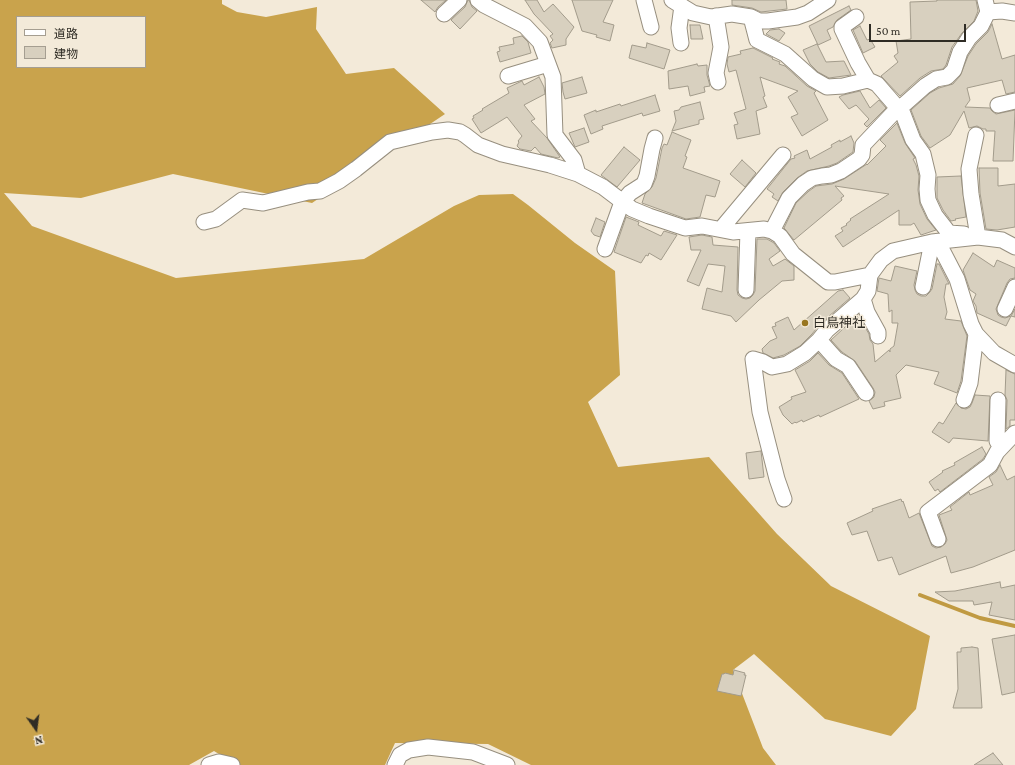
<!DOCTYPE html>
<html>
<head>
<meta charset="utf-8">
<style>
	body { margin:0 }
	#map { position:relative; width:1015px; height:765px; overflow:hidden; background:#f3ead9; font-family:"Crimson Pro","Noto Sans JP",serif }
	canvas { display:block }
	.legend { position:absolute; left:16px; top:16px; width:130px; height:52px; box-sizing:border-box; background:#f3ead9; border:1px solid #a59e91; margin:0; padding:5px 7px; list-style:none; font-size:12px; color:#2f2c25 }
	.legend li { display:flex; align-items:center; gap:8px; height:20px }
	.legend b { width:20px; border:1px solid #a59e91 }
	.north { position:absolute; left:16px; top:709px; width:40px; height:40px; -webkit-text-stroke:3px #f3ead9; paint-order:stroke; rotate:166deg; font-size:11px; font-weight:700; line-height:16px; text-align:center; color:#2f2c25 }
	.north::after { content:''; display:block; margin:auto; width:14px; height:18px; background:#2f2c25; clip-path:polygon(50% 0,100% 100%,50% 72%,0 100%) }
	.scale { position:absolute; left:869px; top:24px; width:97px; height:18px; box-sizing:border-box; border:2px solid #2f2c25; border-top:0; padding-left:5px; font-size:12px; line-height:14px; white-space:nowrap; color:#2f2c25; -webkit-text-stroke:3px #f3ead9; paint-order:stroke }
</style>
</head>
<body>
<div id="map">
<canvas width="1015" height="765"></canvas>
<ul class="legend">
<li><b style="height:5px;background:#fff"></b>道路</li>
<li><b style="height:11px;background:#d8d0bf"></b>建物</li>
</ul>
<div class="north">N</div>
<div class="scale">50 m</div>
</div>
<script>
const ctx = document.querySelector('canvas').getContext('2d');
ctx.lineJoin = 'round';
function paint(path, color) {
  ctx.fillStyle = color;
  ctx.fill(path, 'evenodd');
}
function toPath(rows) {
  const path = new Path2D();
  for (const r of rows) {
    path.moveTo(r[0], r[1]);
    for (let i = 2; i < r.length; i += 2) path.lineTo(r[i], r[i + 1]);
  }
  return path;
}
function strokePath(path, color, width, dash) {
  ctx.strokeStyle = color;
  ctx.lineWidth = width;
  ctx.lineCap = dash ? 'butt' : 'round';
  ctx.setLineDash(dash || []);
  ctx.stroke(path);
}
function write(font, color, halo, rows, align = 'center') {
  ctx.font = font + ' "Crimson Pro","Noto Sans JP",serif';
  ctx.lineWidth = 3;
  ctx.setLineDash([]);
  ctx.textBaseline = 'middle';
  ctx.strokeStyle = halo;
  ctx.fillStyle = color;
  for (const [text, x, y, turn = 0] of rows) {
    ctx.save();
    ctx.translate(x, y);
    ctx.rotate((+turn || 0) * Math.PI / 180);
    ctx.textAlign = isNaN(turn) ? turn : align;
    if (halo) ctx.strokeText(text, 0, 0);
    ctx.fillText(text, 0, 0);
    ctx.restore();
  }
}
const forest = toPath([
	[0,0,222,0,222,4,237,12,266,17,317,7,316,29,346,74,394,68,445,114,312,203,173,174,81,198,4,193,32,226,176,278,364,259,454,206,479,195,513,194,528,205,575,243,615,271,620,375,588,402,618,467,709,457,777,534,831,586,930,636,916,709,891,736,825,719,754,654,733,670,763,748,776,765,531,765,488,744,395,743,385,765,237,765,214,751,189,765,0,765],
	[17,17,145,17,145,67,17,67]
]);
const stream = toPath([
	[920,595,980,618,1015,626]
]);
const building = toPath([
	[421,0,446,0,438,7,435,12,421,0],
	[468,0,469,0,472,7,477,11,460,29,451,20,465,7,468,0],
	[525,0,537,0,544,12,553,4,574,27,566,39,566,45,552,48,550,43,553,40,550,36,553,34,534,14,525,0],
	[572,0,613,0,603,22,614,25,610,41,596,37,597,35,582,31,572,0],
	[732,0,786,0,787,9,761,12,752,8,732,5,732,0],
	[937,0,976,0,978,11,974,21,962,33,952,47,946,65,943,69,931,71,920,78,900,96,881,76,898,62,894,56,898,53,896,41,911,39,910,2,937,1,937,0],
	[849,6,851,10,837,20,833,27,827,30,831,39,818,45,809,26,849,6],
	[992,24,1002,59,1015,55,1015,92,1006,94,1002,80,967,88,970,100,965,107,990,108,992,111,996,114,1015,110,1013,161,993,161,995,131,986,131,986,129,983,129,977,126,969,128,964,111,950,135,930,148,921,136,911,110,930,93,939,88,953,84,960,76,968,56,976,44,988,32,992,24],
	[690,25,700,25,703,39,691,39,690,25],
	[860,26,867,40,870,39,875,47,863,53,853,30,860,26],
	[779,29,785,33,779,41,766,34,770,30,779,29],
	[522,36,528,42,531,53,500,62,497,52,500,51,499,47,514,44,513,38,522,36],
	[647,43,670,50,664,69,629,58,632,45,646,48,647,43],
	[817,44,826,62,844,61,851,75,829,78,818,72,810,64,803,50,817,44],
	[753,48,773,58,772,59,780,62,779,64,785,66,807,86,816,91,814,93,828,120,802,136,791,117,798,114,788,97,798,91,760,77,765,96,763,97,767,107,756,111,760,134,737,139,734,125,738,124,734,113,746,109,736,70,729,72,727,64,728,57,741,54,740,51,753,48],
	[697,64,698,66,707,65,707,75,710,86,704,87,705,92,690,96,688,86,669,89,668,71,697,64],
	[539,77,544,87,545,94,524,105,535,119,531,121,547,138,560,157,558,158,541,154,535,147,531,151,520,149,517,146,519,142,518,141,522,136,507,117,481,133,472,119,474,118,473,116,483,110,482,109,509,93,507,88,522,81,524,85,539,77],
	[582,77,587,93,565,99,563,92,562,83,582,77],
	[860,91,870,108,879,100,886,108,867,127,864,124,869,119,856,105,849,109,839,97,843,95,860,91],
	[655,95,660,111,643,116,642,113,602,126,603,129,591,134,584,115,596,110,596,112,620,104,621,106,655,95],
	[700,102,704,119,699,120,699,124,672,131,676,121,674,111,679,110,681,107,700,102],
	[897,123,905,143,915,158,913,159,916,165,919,176,918,190,920,204,927,219,936,230,921,235,914,223,911,225,899,225,899,210,843,247,835,236,843,231,841,228,847,225,846,224,851,220,850,219,889,194,835,186,844,196,841,198,842,200,794,240,784,228,796,203,809,191,816,186,832,184,844,179,867,164,867,165,886,146,880,140,897,123],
	[584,128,589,142,575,147,569,133,584,128],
	[672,132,691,140,685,156,687,157,683,168,720,181,715,197,706,195,700,217,686,219,642,203,645,194,652,187,656,178,662,148,664,144,667,145,672,132],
	[851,136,854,143,853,152,837,163,829,166,807,171,797,178,783,192,778,201,772,197,774,194,767,189,791,159,795,158,794,156,807,150,810,159,832,147,831,145,840,140,840,142,851,136],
	[624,147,640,160,617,187,601,175,624,147],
	[742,160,756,173,745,187,730,174,742,160],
	[979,168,998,168,998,186,1015,184,1015,227,997,230,986,229,980,193,979,168],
	[961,176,966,217,955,219,956,220,951,221,943,210,937,198,937,177,961,176],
	[626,217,639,222,638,225,661,236,664,231,677,235,661,260,649,253,648,256,646,255,641,263,614,252,626,217],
	[596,218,605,222,600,237,594,235,591,231,596,218],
	[702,235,712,237,713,245,738,247,737,290,738,295,742,298,746,299,750,298,753,295,755,291,757,239,767,239,774,243,780,251,769,259,773,266,785,259,794,266,794,280,782,281,759,300,736,322,731,316,702,309,707,288,722,292,725,266,708,264,699,286,687,281,701,250,691,250,689,237,702,235],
	[973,253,994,267,997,260,1015,268,1015,278,1010,279,1007,283,996,309,998,315,1001,317,1005,318,1011,316,1015,309,1015,317,1011,316,1006,326,977,313,976,306,973,301,976,294,970,290,963,270,973,253],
	[937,264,939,264,949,284,946,284,944,297,947,312,945,319,961,321,967,336,961,381,957,393,934,384,939,372,906,365,896,375,901,398,884,402,885,406,873,409,869,401,874,397,875,392,873,388,855,361,842,352,831,340,857,316,862,322,869,334,870,340,873,344,875,362,889,350,890,352,890,349,894,346,898,323,892,323,892,310,889,312,888,294,877,291,879,278,891,281,895,266,917,271,914,285,915,290,917,294,921,296,926,296,929,293,932,289,937,264],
	[843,290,850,298,821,323,812,334,800,346,784,355,773,358,763,353,762,349,770,341,777,338,772,327,776,326,775,323,788,317,794,330,838,291,843,290],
	[818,353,829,365,842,373,859,399,820,417,819,415,803,422,802,420,796,423,795,422,792,424,783,415,779,407,792,399,791,397,806,392,795,370,810,361,818,353],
	[1006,370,1015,374,1015,420,1010,420,1010,426,1006,429,1007,400,1005,395,1006,370],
	[975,395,990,396,988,441,953,438,949,443,932,432,939,422,943,424,956,403,961,408,966,409,970,407,972,403,975,395],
	[982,447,986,454,983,459,940,492,938,489,935,491,929,482,943,472,942,471,955,465,954,463,982,447],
	[761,451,764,477,749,479,746,453,761,451],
	[1000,465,1007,480,1015,476,1015,550,973,567,951,573,946,556,899,575,892,557,878,561,867,531,852,535,847,523,873,511,872,509,901,499,902,502,903,501,909,518,919,513,932,546,936,548,941,547,945,544,947,540,939,515,952,510,950,507,969,492,970,495,993,485,989,477,996,472,1000,465],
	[1000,582,1001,588,1015,585,1015,620,989,615,992,602,974,605,973,601,949,601,935,592,955,591,1000,582],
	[1015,635,1015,692,1002,695,992,639,1015,635],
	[972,647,978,648,982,708,953,708,958,689,957,652,961,652,961,648,972,647],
	[734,670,745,673,744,675,746,675,741,696,717,691,722,674,724,674,725,673,733,675,734,670],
	[993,753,1003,765,974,765,993,753]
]);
const minor = toPath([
	[478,0,484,5,525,26,540,42,553,77,555,135,574,160,578,174,603,187,632,209,649,216,685,228,702,226,733,232,764,229,772,231,780,236,793,254,828,282,835,282,870,275,881,260,893,251,932,242,978,237,1002,240,1015,247],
	[644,0,651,27],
	[672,0,693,13,711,17,732,14,751,17,757,40,785,54,813,79,827,87,843,86,868,80,877,84,903,114,913,140,923,154,928,175,927,189,928,200,935,215,949,233,964,234],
	[988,12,1002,11,1015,13],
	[444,14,459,0],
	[716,16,721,47,716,73,718,82],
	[751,17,759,21,768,21,797,17,808,13,828,0],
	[856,17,842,27,842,29,858,63,868,80],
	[681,43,679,28,682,6],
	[508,76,548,64],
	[998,105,1015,101],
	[899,109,925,86,936,79,947,77,954,70,960,52,969,38,981,26,988,12,985,0],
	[976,135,969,169,971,194,978,237],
	[204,222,216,219,242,200,263,203,308,192,320,191,339,181,356,169,390,142,432,132,448,130,460,132,465,135,478,145,502,154,550,165,578,174],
	[721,229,783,155],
	[772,231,789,198,803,184,812,178,822,176,831,175,841,171,859,159,862,155,863,145,898,108],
	[932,242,942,250,957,279,971,324,976,334,994,353,1015,365],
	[605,249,622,202,630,193,644,184,647,176,652,149,655,138],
	[923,287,932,242],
	[746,290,748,231],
	[863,299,867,312,878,332,878,336],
	[1005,309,1015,287],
	[819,340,836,359,848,366,866,393],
	[964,400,970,383,976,334],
	[998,400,997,441,1001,447],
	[784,499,777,479,760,412,753,359,763,362,772,367,787,364,805,353,819,340,827,330,863,299,868,291,870,275],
	[938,539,928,512,990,465,997,452,1015,433],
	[209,765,219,762,232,765],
	[395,765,400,755,409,750,428,747,473,752,507,765]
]);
const markers = [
	[805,323,4,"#987620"]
];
const poiNames = [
	["白鳥神社",813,323]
];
paint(forest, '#c9a34c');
strokePath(stream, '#c09a42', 4);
paint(building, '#d8d0bf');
strokePath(building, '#a29b8b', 1);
strokePath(minor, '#978f7f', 17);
strokePath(minor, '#fff', 15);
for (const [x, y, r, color] of markers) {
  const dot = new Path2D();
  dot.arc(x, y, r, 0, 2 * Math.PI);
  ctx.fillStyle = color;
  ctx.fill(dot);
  strokePath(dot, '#f3ead9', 1.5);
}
write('13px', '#2f2c25', '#f3ead9', poiNames, 'left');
</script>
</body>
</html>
